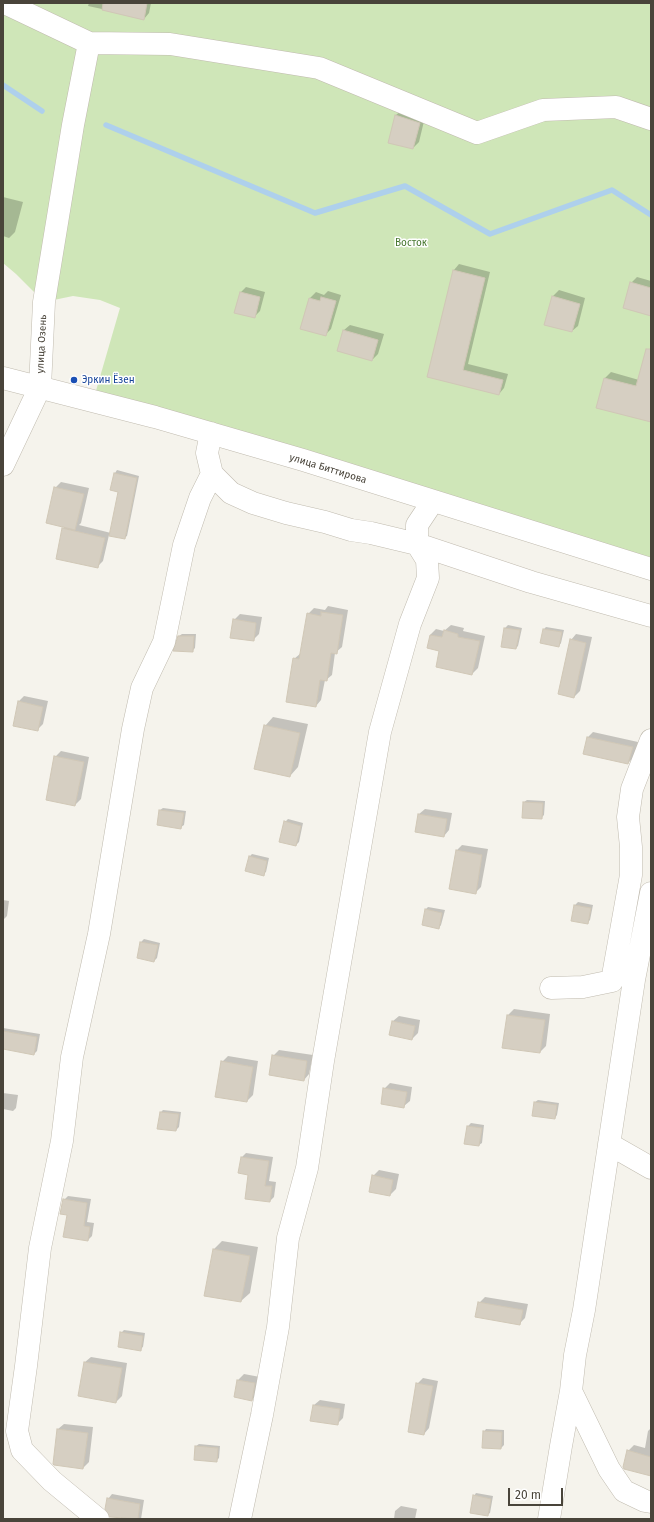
<!DOCTYPE html>
<html>
<head>
<meta charset="utf-8">
<style>
	body { margin:0 }
	#map { position:relative; width:654px; height:1522px; overflow:hidden; background:#f5f3ec; font-family:"Fira Sans",sans-serif }
	canvas { display:block }
	.frame { position:absolute; inset:0; border:4px solid #49443a; pointer-events:none }
	.scale { position:absolute; left:508px; top:1488px; width:55px; height:18px; box-sizing:border-box; border:2px solid #49443a; border-top:0; padding-left:5px; font-size:12px; line-height:14px; white-space:nowrap; color:#49443a; -webkit-text-stroke:3px #fff; paint-order:stroke }
</style>
</head>
<body>
<div id="map">
<canvas width="654" height="1522"></canvas>
<div class="frame"></div>
<div class="scale">20 m</div>
</div>
<script>
const ctx = document.querySelector('canvas').getContext('2d');
ctx.lineJoin = 'round';
function paint(path, color) {
  ctx.fillStyle = color;
  ctx.fill(path, 'evenodd');
}
function toPath(rows) {
  const path = new Path2D();
  for (const r of rows) {
    path.moveTo(r[0], r[1]);
    for (let i = 2; i < r.length; i += 2) path.lineTo(r[i], r[i + 1]);
  }
  return path;
}
function strokePath(path, color, width, dash) {
  ctx.strokeStyle = color;
  ctx.lineWidth = width;
  ctx.lineCap = dash ? 'butt' : 'round';
  ctx.setLineDash(dash || []);
  ctx.stroke(path);
}
function write(font, color, halo, rows, align = 'center') {
  ctx.font = font + ' "Fira Sans",sans-serif';
  ctx.lineWidth = 3;
  ctx.setLineDash([]);
  ctx.textBaseline = 'middle';
  ctx.strokeStyle = halo;
  ctx.fillStyle = color;
  for (const [text, x, y, turn = 0] of rows) {
    ctx.save();
    ctx.translate(x, y);
    ctx.rotate((+turn || 0) * Math.PI / 180);
    ctx.textAlign = isNaN(turn) ? turn : align;
    if (halo) ctx.strokeText(text, 0, 0);
    ctx.fillText(text, 0, 0);
    ctx.restore();
  }
}
const green = toPath([
	[3,3,651,3,651,569,93,401,120,308,100,300,73,296,44,302,16,274,3,263]
]);
const shadow = toPath([
	[89,3,151,3,149,13,144,19,130,15,88,6],
	[402,110,425,117,419,142,413,148,396,115],
	[3,197,23,202,15,232,9,238,3,236],
	[459,264,490,272,468,364,508,374,504,388,499,394,428,376,454,270],
	[637,277,651,281,651,315,631,283],
	[246,287,265,292,260,311,254,317,241,292],
	[559,290,585,298,578,326,572,331,553,296],
	[328,291,341,295,331,329,325,335,301,328,310,298,316,292,324,295],
	[350,325,384,334,378,354,372,360,344,330],
	[651,365,651,421,597,407,605,378,611,372,639,380],
	[117,470,139,476,127,536,124,538,109,535,103,561,97,567,63,529,65,527,55,488,61,482,89,488,81,523,79,525,111,533,120,491,115,473],
	[328,606,348,610,342,647,335,653,332,675,326,680,325,680,321,700,316,706,294,659,301,653,308,614,314,608,325,610],
	[240,614,262,617,259,634,253,640,234,620],
	[451,625,464,628,463,631,485,636,478,668,472,674,441,651,430,635,436,629,444,631],
	[508,625,522,628,518,646,516,648,502,646,505,628],
	[546,627,564,630,561,643,559,646,544,629],
	[182,634,196,634,195,648,192,651,179,636],
	[576,634,592,637,580,691,574,697,571,640],
	[24,696,48,701,43,724,37,730,18,702],
	[273,717,308,724,298,767,290,776,265,726],
	[593,732,638,742,634,757,628,763,587,738],
	[61,751,89,757,81,799,75,805,55,757],
	[527,800,545,801,544,815,541,818,524,802],
	[163,808,186,811,184,825,181,827,160,810],
	[425,809,452,813,449,830,444,836,419,814],
	[288,819,303,823,299,842,296,845,285,822],
	[462,845,488,849,481,887,475,893,456,851],
	[252,854,269,858,266,872,263,874,249,857],
	[3,900,9,901,7,916,4,919,3,919],
	[578,902,593,905,590,920,587,923,573,920,575,905],
	[428,907,445,910,441,925,439,928,426,909],
	[144,939,160,943,157,958,154,961,141,942],
	[514,1009,550,1014,546,1046,540,1052,508,1015],
	[399,1016,420,1020,418,1033,412,1039,393,1021],
	[3,1028,40,1034,37,1051,34,1054,3,1048],
	[279,1050,313,1055,309,1074,304,1080,273,1056],
	[228,1056,258,1061,253,1095,247,1101,222,1062],
	[390,1083,412,1087,410,1101,404,1106,384,1089],
	[3,1093,18,1095,16,1108,13,1111,3,1109],
	[538,1100,559,1103,557,1115,555,1118,535,1102],
	[163,1110,181,1112,179,1127,176,1130,161,1112],
	[471,1123,484,1125,482,1143,479,1145,468,1126],
	[246,1153,273,1157,269,1181,276,1182,274,1197,270,1201,249,1174,242,1157],
	[379,1170,399,1174,396,1189,390,1195,373,1176],
	[68,1196,91,1199,87,1222,94,1223,92,1236,88,1240,68,1214,64,1200],
	[222,1241,258,1247,250,1293,241,1301,213,1250],
	[485,1297,528,1304,525,1318,519,1324,479,1303],
	[124,1330,145,1333,143,1347,140,1349,121,1333],
	[91,1357,127,1363,122,1396,116,1402,85,1362],
	[244,1374,260,1377,257,1394,252,1400,235,1397,238,1380],
	[423,1378,438,1381,429,1428,424,1434,417,1384],
	[320,1400,345,1404,343,1418,337,1424,314,1405],
	[64,1424,93,1427,89,1462,83,1468,58,1429],
	[651,1428,651,1475,628,1451,634,1445,645,1448,648,1431],
	[486,1429,504,1430,504,1445,501,1448,484,1432],
	[199,1444,220,1446,219,1458,216,1461,196,1446],
	[476,1493,493,1496,490,1513,487,1515,474,1496],
	[112,1494,144,1500,141,1519,122,1519,108,1499],
	[401,1506,417,1509,415,1519,394,1519,395,1511]
]);
const stream = toPath([
	[3,85,42,111],
	[106,125,315,213,405,186,490,234,612,190,651,215]
]);
const building = toPath([
	[103,3,147,3,144,20,102,10,103,3],
	[395,115,420,123,413,149,388,143,395,115],
	[453,270,485,278,463,370,503,380,499,395,427,377,453,270],
	[630,282,651,288,651,316,623,308,630,282],
	[240,292,260,297,255,318,234,313,240,292],
	[552,296,580,304,572,332,544,325,552,296],
	[321,297,336,301,326,336,300,329,309,298,320,301,321,297],
	[343,330,378,340,372,361,337,351,343,330],
	[646,349,651,349,651,422,596,408,604,378,636,386,646,349],
	[114,473,137,478,125,539,109,536,118,492,110,490,114,473],
	[54,487,84,494,75,530,46,523,54,487],
	[62,528,105,538,98,568,56,559,62,528],
	[321,612,343,615,337,654,331,653,327,681,320,680,316,707,286,702,293,658,299,659,307,613,321,616,321,612],
	[233,619,256,623,254,641,230,638,233,619],
	[504,628,520,630,516,649,501,647,504,628],
	[543,629,562,632,559,647,540,643,543,629],
	[444,630,458,634,458,637,480,641,472,675,436,667,439,651,427,648,430,635,442,637,444,630],
	[178,636,194,636,193,652,173,651,178,636],
	[570,639,586,643,574,698,558,694,570,639],
	[18,701,43,707,38,731,13,726,18,701],
	[264,725,300,733,290,777,254,769,264,725],
	[587,737,633,747,628,764,583,754,587,737],
	[54,756,84,762,75,806,46,800,54,756],
	[523,802,543,803,542,819,522,818,523,802],
	[159,810,184,813,181,829,157,825,159,810],
	[418,814,447,819,444,837,415,832,418,814],
	[284,821,301,826,296,846,279,842,284,821],
	[456,850,482,855,476,894,449,889,456,850],
	[249,856,267,861,264,876,245,871,249,856],
	[574,905,591,908,588,924,571,921,574,905],
	[425,909,442,913,439,929,422,925,425,909],
	[140,942,158,945,154,962,137,958,140,942],
	[507,1015,545,1020,540,1053,502,1048,507,1015],
	[392,1021,415,1026,412,1040,389,1035,392,1021],
	[3,1031,37,1037,34,1055,3,1049,3,1031],
	[272,1055,307,1061,304,1081,269,1075,272,1055],
	[221,1061,253,1067,247,1102,215,1097,221,1061],
	[383,1088,407,1092,404,1108,381,1104,383,1088],
	[534,1102,557,1105,555,1119,532,1116,534,1102],
	[160,1112,179,1114,176,1131,157,1129,160,1112],
	[467,1126,482,1128,479,1146,464,1144,467,1126],
	[241,1157,269,1161,265,1186,272,1186,270,1202,245,1199,248,1175,238,1173,241,1157],
	[372,1175,393,1180,390,1196,369,1192,372,1175],
	[63,1199,87,1203,84,1226,90,1227,88,1241,63,1237,67,1215,60,1214,63,1199],
	[213,1249,250,1256,241,1302,204,1296,213,1249],
	[478,1302,523,1310,520,1325,475,1317,478,1302],
	[120,1332,143,1336,141,1351,118,1347,120,1332],
	[84,1362,122,1368,116,1403,78,1396,84,1362],
	[237,1380,255,1383,252,1401,234,1397,237,1380],
	[416,1383,433,1386,424,1435,408,1432,416,1383],
	[313,1405,340,1409,338,1425,310,1421,313,1405],
	[57,1429,88,1433,83,1469,54,1465,53,1464,57,1429],
	[483,1431,502,1432,501,1449,482,1448,483,1431],
	[195,1446,218,1448,217,1462,194,1460,195,1446],
	[627,1450,651,1457,651,1476,624,1469,623,1467,627,1450],
	[473,1495,491,1499,488,1516,470,1513,473,1495],
	[107,1498,140,1504,138,1519,110,1517,105,1509,107,1498]
]);
const minor = toPath([
	[5,3,89,43],
	[3,378,155,417,303,460,651,569],
	[3,465,40,387,44,302,73,125,89,43,170,44,319,68,477,133,543,110,616,107,651,119],
	[212,474,231,493,253,503,286,513,325,522,351,530,371,533,417,544,531,582,651,616],
	[551,988,583,987,612,981,631,875,631,847,628,817,632,789,651,740],
	[609,1144,651,1168],
	[571,1391,609,1469,624,1491,645,1501,651,1502],
	[98,1519,52,1481,22,1450,17,1431,26,1366,40,1248,62,1141,72,1057,99,934,133,729,142,688,164,642,184,545,200,498,212,474,207,453,211,433],
	[240,1519,262,1415,278,1327,288,1238,307,1168,323,1061,380,732,410,624,428,578,427,560,417,544,417,525,433,501],
	[549,1519,561,1446,571,1391,575,1355,584,1310,634,980,651,893]
]);
const markers = [
	[74,380,4,"#1a4fb4"]
];
const parkNames = [
	["Восток",411,243]
];
const streetNames = [
	["улица Озень",42,344,-87],
	["улица Биттирова",328,469,17]
];
const transitNames = [
	["Эркин Ёзен",82,380]
];
paint(green, '#cfe6b8');
paint(shadow, '#0003');
strokePath(stream, '#aed0ec', 5.5);
paint(building, '#d6cfc2');
strokePath(building, '#d0c7b6', 1);
strokePath(minor, '#c0bbaf', 23);
strokePath(minor, '#fff', 22);
for (const [x, y, r, color] of markers) {
  const dot = new Path2D();
  dot.arc(x, y, r, 0, 2 * Math.PI);
  ctx.fillStyle = color;
  ctx.fill(dot);
  strokePath(dot, '#fff', 1.5);
}
write('10px', '#487830', '#fff', parkNames);
write('10px', '#49443a', '#fff', streetNames);
write('10px', '#164399', '#fff', transitNames, 'left');
</script>
</body>
</html>
